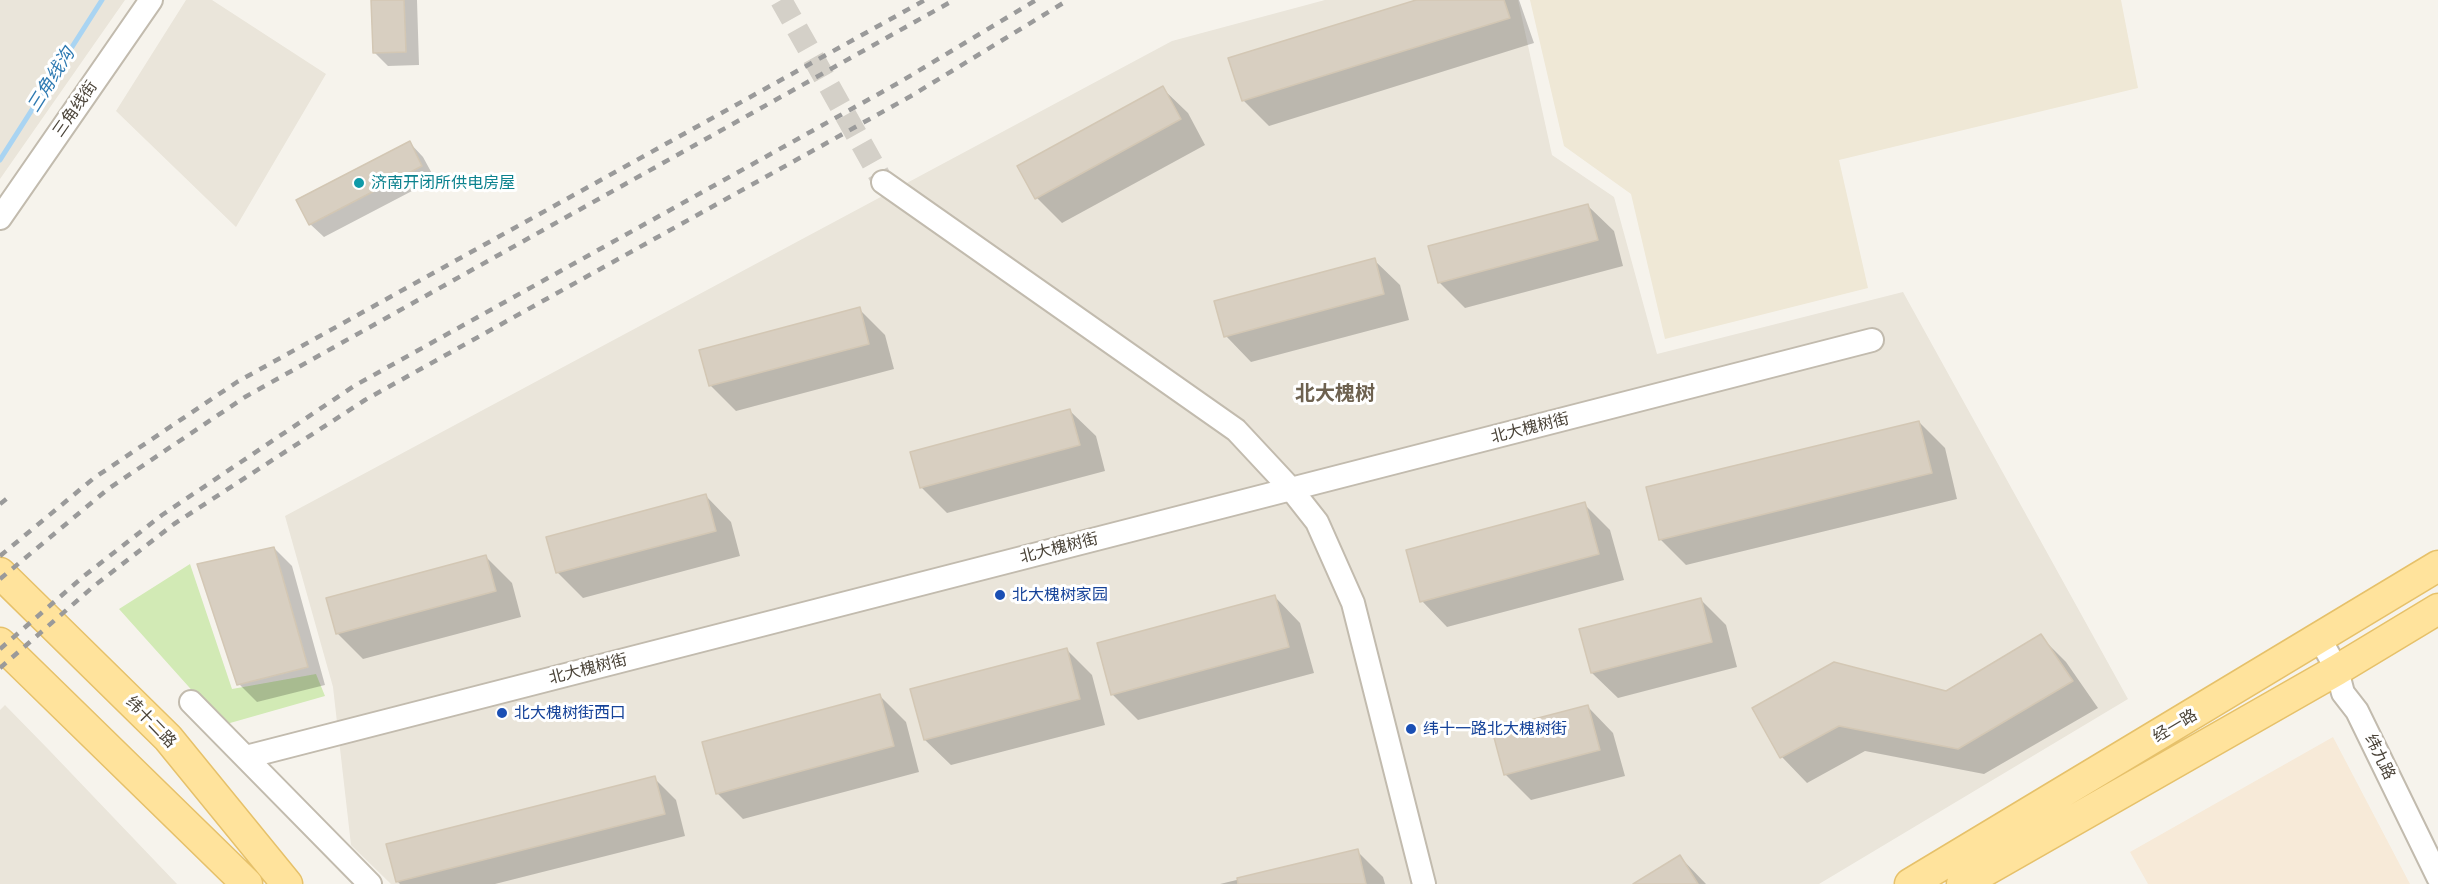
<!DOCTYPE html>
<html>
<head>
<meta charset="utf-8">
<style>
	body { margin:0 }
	canvas { display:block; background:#f6f3ec }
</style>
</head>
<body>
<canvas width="2438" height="884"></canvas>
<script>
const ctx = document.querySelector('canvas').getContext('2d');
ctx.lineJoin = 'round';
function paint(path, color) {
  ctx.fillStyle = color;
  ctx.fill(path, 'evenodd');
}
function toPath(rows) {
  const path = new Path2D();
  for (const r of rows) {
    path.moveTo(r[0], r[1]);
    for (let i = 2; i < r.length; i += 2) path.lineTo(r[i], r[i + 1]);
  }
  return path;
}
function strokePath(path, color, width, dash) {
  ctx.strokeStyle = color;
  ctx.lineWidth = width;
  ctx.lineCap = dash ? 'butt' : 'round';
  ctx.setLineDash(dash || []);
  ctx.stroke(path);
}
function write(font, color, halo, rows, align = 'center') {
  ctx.font = font + ' "Public Sans","Noto Sans SC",sans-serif';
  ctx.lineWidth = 6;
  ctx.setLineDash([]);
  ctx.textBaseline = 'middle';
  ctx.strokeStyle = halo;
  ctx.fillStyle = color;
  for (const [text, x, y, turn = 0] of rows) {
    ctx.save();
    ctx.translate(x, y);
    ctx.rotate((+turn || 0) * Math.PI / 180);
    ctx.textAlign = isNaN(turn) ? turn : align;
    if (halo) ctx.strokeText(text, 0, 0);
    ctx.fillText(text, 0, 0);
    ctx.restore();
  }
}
const residential = toPath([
	[0,0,125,0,0,179],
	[186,0,212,0,326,74,236,227,116,111],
	[1325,0,1518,0,1552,155,1614,197,1657,354,1903,292,2128,699,1819,884,391,884,351,845,333,687,285,516,1172,41],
	[5,705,49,750,177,884,0,884,0,710]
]);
const commercial = toPath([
	[2333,737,2410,884,2148,884,2130,852]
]);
const education = toPath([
	[1530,0,2121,0,2138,88,1839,160,1868,288,1665,339,1631,194,1564,146]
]);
const green = toPath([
	[190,564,232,689,316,674,325,696,223,725,119,609]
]);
const shadow = toPath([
	[373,0,417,0,419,65,388,66,374,52],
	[1421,0,1519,0,1534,43,1269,126,1243,100],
	[1162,88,1188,113,1205,145,1062,223,1037,198],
	[410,143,423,157,435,179,324,237,310,224],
	[1588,206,1614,231,1623,266,1465,308,1439,282],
	[1374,260,1400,285,1409,320,1251,362,1226,336],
	[859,309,885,335,894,369,736,411,710,385],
	[1070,411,1096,436,1105,471,947,513,921,487],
	[1919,422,1945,448,1957,499,1686,565,1660,539],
	[706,496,731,522,740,556,583,598,557,572],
	[1584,504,1610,530,1624,580,1447,627,1422,601],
	[274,548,292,566,325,685,257,702,239,684],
	[486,557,512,583,521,617,363,659,337,633],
	[1275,597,1300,623,1314,673,1138,720,1112,694],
	[1701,600,1726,625,1737,667,1618,698,1592,673,1581,630],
	[2040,636,2066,662,2098,708,1984,774,1865,751,1807,783,1782,757,1754,709,1946,692],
	[1066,649,1092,675,1105,725,951,765,925,740],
	[880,696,906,722,919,772,743,819,717,793],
	[1588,707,1613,733,1625,776,1531,800,1505,774],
	[654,778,676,800,685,836,495,884,400,884,398,882,388,846],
	[1357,851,1383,877,1385,884,1220,884],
	[1680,857,1706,884,1636,884]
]);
const stream = toPath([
	[0,160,102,0]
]);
const building = toPath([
	[371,0,404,0,406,52,373,53,371,0],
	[1416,0,1504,0,1510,18,1242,101,1228,58,1416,0],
	[1163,86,1181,119,1035,199,1017,166,1163,86],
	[410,141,422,166,309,225,296,200,410,141],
	[1588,204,1598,240,1438,283,1428,246,1588,204],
	[1375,258,1384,294,1224,337,1214,301,1375,258],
	[860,307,869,344,709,386,699,350,860,307],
	[1070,409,1080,445,920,488,910,452,1070,409],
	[1919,421,1932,473,1659,540,1646,487,1919,421],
	[706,494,716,531,556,573,546,537,706,494],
	[1585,502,1599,554,1420,602,1406,550,1585,502],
	[274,547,308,667,237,685,197,564,274,547],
	[486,555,496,591,336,634,326,598,486,555],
	[1275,595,1289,647,1111,695,1097,643,1275,595],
	[1701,598,1712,642,1591,673,1579,629,1701,598],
	[2041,634,2073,681,1958,749,1839,726,1780,758,1752,708,1834,662,1946,691,2041,634],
	[1067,648,1080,699,924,740,910,689,1067,648],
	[880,694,894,746,716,794,702,742,880,694],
	[1588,705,1600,750,1504,775,1492,730,1588,705],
	[655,776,665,814,396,882,386,844,655,776],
	[1358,849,1366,884,1238,884,1237,878,1358,849],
	[1680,855,1698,884,1633,884,1680,855]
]);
const tertiaryTunnel = toPath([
	[781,0,883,182]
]);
const tertiary = toPath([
	[883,182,1236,430,1291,489,1317,522,1353,603,1424,884],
	[0,218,151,0],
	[2320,639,2337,670,2343,693,2357,711,2438,877],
	[191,702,370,884],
	[246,757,1872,340]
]);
const primary = toPath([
	[0,573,168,738,287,884],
	[0,643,247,884],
	[1910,884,2438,566],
	[1962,884,2337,670,2438,609]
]);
const rail = toPath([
	[0,504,9,497],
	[0,556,94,478,237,382,925,0],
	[0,579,108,489,245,397,954,0],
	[0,649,84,576,162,515,354,386,900,82,1036,0],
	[0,668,94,586,174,524,365,400,911,96,1068,0]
]);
const markers = [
	[359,183,6,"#0f9aa8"],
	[1000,595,6,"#1a4fb4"],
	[502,713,6,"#1a4fb4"],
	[1411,729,6,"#1a4fb4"]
];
const streetNames = [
	["三角线街",75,109,-55],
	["北大槐树街",1530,428,-14],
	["北大槐树街",1059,548,-14],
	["北大槐树街",588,669,-14],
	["纬十二路",151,722,46],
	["经一路",2175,726,-31],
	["纬九路",2380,757,64]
];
const cultureNames = [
	["济南开闭所供电房屋",371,183]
];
const transitNames = [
	["北大槐树家园",1012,595],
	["北大槐树街西口",514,713],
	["纬十一路北大槐树街",1423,729]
];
const waterNames = [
	["三角线沟",51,80,-58]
];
const quarterNames = [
	["北大槐树",1335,394]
];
paint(residential, '#eae5da');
paint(commercial, '#f7ead8');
paint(education, '#efe8d6');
paint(green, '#d2eab5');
paint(shadow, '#0003');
strokePath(stream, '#a9d4f2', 5);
paint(building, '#d8cfc1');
strokePath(building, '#d3c7b4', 1.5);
strokePath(tertiaryTunnel, '#d4d0c8', 22, [22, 11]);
strokePath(tertiary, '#c2bbae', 26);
strokePath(primary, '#e6c16a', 33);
strokePath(tertiary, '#fff', 22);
strokePath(primary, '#ffe39c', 30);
strokePath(rail, '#9a9a9a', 4.5, [8, 8]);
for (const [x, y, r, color] of markers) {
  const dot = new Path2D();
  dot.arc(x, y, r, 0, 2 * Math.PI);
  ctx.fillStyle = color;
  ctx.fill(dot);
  strokePath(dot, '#fff', 2);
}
write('16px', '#4b4439', '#fff', streetNames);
write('16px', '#0d838f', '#fff', cultureNames, 'left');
write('16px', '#164399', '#fff', transitNames, 'left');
write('italic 18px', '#2e7ab2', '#fff', waterNames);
write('bold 20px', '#6e6250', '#fff', quarterNames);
</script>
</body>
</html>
